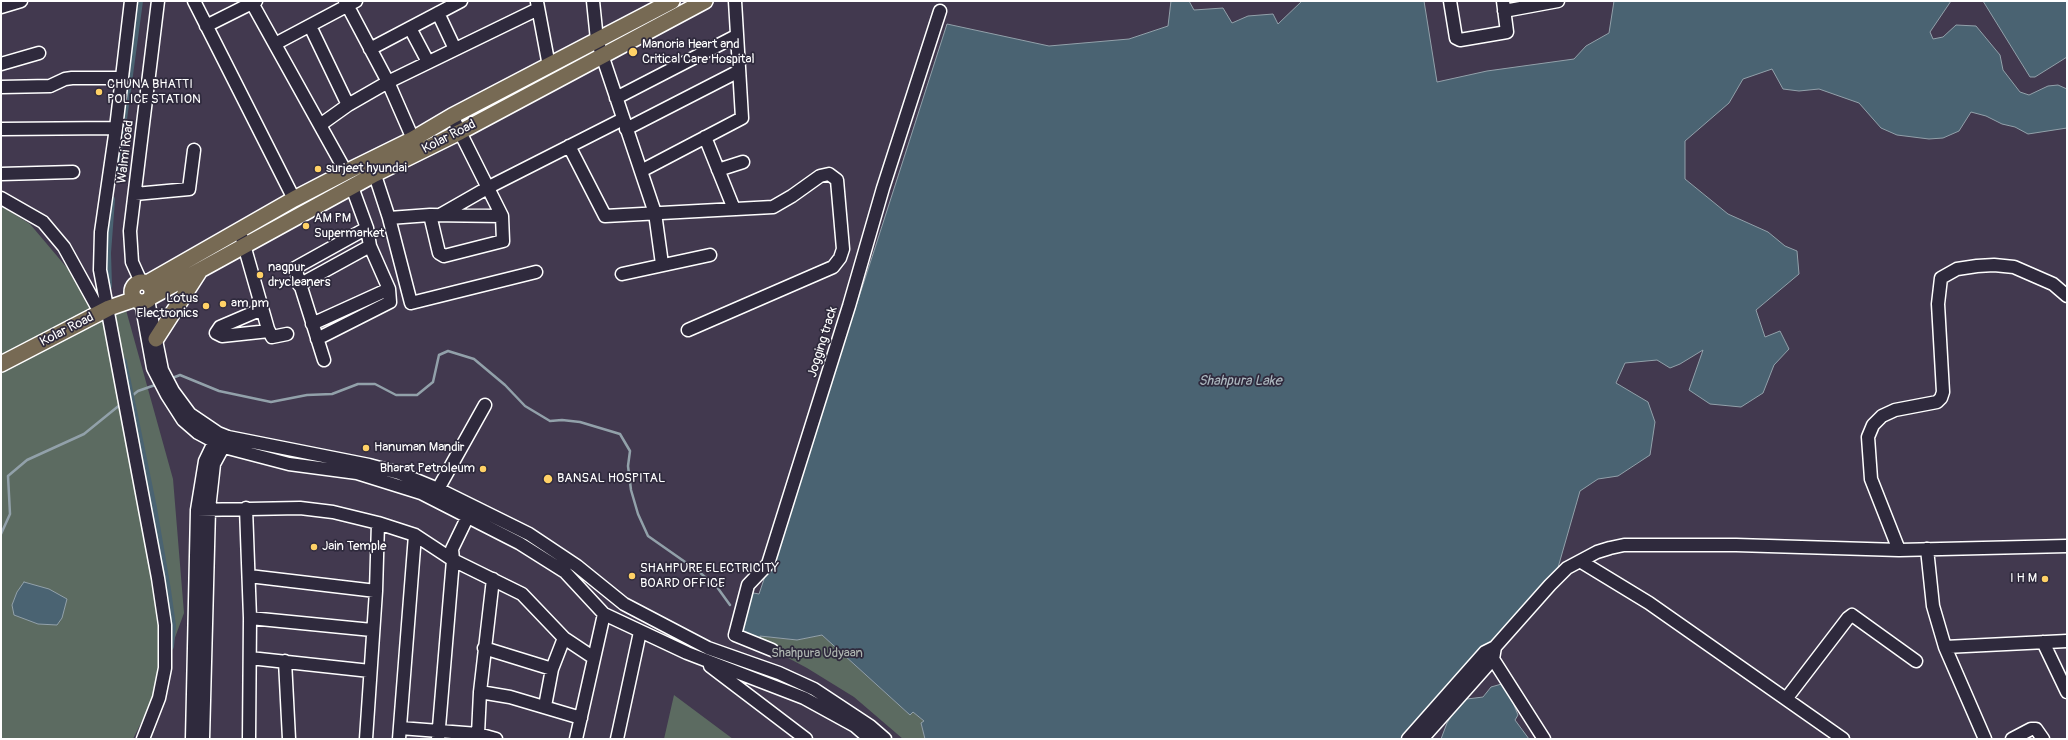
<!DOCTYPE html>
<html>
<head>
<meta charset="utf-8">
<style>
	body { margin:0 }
	#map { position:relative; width:2068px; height:740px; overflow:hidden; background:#42394f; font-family:Pangolin,sans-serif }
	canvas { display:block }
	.frame { position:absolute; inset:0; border:2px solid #fff; pointer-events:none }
</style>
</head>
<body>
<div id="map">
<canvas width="2068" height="740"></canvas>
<div class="frame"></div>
</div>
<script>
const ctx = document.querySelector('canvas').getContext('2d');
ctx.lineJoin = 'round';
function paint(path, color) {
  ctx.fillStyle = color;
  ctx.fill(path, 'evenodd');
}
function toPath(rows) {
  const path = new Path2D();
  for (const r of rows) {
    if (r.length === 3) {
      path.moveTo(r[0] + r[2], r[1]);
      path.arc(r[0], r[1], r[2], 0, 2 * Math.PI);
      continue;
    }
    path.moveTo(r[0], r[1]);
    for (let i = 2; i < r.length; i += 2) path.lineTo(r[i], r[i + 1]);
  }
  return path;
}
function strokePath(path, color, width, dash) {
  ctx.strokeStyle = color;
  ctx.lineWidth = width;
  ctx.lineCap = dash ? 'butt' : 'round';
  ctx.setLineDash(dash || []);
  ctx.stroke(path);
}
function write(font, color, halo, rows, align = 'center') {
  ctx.font = font + ' Pangolin,sans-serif';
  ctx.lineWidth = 3.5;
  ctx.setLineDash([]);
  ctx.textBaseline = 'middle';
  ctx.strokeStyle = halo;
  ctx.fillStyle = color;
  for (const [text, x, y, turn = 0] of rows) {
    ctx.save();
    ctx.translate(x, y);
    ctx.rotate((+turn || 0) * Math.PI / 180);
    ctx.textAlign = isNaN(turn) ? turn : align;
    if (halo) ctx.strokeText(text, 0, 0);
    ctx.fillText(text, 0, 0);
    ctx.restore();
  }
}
const green = toPath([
	[1,206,30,224,68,269,126,310,173,479,184,613,151,703,133,739,1,739],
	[822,635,910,715,913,712,924,721,921,724,925,739,903,739,854,697,807,668,760,643,759,636,797,640],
	[674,695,733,739,664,739]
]);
const water = toPath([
	[1171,1,1189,1,1194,10,1223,8,1232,23,1248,16,1273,14,1278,24,1302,1,1424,1,1437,82,1487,71,1574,59,1586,46,1609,33,1614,1,1951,1,1930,32,1933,39,1943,37,1956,25,1976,26,2000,55,2003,70,2020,92,2029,95,2048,86,2058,85,2067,89,2067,128,2028,134,2015,127,2002,124,1986,116,1971,112,1959,131,1943,138,1929,139,1897,135,1881,128,1859,103,1819,89,1799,91,1783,89,1772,69,1743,79,1729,103,1685,141,1685,179,1728,214,1768,232,1785,246,1797,251,1799,274,1756,310,1765,337,1780,331,1789,349,1774,365,1763,393,1741,407,1710,404,1689,390,1703,350,1680,364,1670,368,1657,360,1625,363,1616,383,1648,402,1655,422,1650,455,1618,476,1598,479,1580,491,1557,571,1401,739,925,739,921,723,924,721,913,712,910,715,822,635,797,640,760,636,760,643,738,634,748,592,759,594,863,285,947,24,1049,46,1129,39,1168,26,1171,1],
	[1983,1,2067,1,2067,57,2035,77,2030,77,1983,1],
	[24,582,49,589,67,599,62,618,57,625,38,624,14,615,12,605,17,592,24,582],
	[1505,683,1518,715,1515,720,1529,739,1441,739,1447,723,1455,710,1467,699,1483,697,1491,687,1505,683]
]);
const stream = toPath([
	[170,379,180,375,219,391,271,402,307,395,332,394,358,384,375,384,396,395,417,395,433,382,439,355,448,351,474,359,505,385,525,406,550,421,562,420,580,422,620,434,630,451,628,466,631,490,638,514,648,536,698,571,717,587,730,605],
	[128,399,138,391,158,384],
	[1,534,10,514,8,476,27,460,84,434,121,404]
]);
const canal = toPath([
	[116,171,139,1],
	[108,286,107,253,111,200],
	[123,362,153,508,167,590,172,626,170,646]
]);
const minor = toPath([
	[131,1,116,128,101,232,100,270,158,578,165,625,165,668,159,698,143,739],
	[194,1,294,199],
	[345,1,388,82,413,139],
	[593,1,597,40,655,213,662,264],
	[1450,1,1456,38,1460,40,1507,32,1503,1],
	[537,2,549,66],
	[252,3,346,172],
	[1,7,21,1],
	[1504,11,1558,1],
	[438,13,455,49],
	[206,26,256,1],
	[310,26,348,105],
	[410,28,428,62],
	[275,44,356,1],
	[370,49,461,1],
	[1,64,39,53],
	[1,87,50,86,65,79,72,78,121,78],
	[616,98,736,36],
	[320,125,348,105,388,82,538,9],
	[1,129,116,128],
	[626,129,739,71],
	[705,137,734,209],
	[569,146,605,216,773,207,792,196,820,176,829,174,837,180,843,249,840,258,833,267,688,330],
	[372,166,389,218,411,303,536,272],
	[718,170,743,162],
	[641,171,742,118,735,1],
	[1,174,73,172],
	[135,194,189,189,194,150],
	[1,198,43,222,64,247,96,305],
	[430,215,439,253,444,256,503,241,502,216],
	[440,215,489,187,623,119],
	[389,218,430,215,502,216,452,116],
	[242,238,268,329,272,337,287,334],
	[622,274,710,255],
	[141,282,132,262,130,231,158,1],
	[299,285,370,246],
	[148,300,162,370,173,391,190,414,218,433,228,437,369,465,399,473,438,489,529,534,577,566,624,604,708,648,779,673,814,689,870,726,885,739],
	[141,302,153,368,167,395,183,420,198,433,224,447,289,464,357,473,421,493,519,543,565,572,604,614,687,653,804,698,855,726,870,739],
	[262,309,220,327,216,333,222,336,269,331],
	[312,324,389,289],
	[317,339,390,302,389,289,370,246,367,228,352,187],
	[324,360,295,268,367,228],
	[438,489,485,405],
	[246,508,250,618,249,739],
	[197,510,300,508,333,512,378,523,415,535,453,560,522,594,564,638,594,658],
	[1927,549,1933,606,1945,647,1985,739],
	[1899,550,1871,479,1868,437,1873,425,1882,416,1895,410,1937,402,1941,398,1943,392,1938,304,1941,278,1957,269,1977,266,1994,265,2014,267,2053,284,2067,296],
	[1580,561,1649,603,1843,739],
	[249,576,376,591],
	[250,618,372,630],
	[2043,642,2067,692],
	[1945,647,2067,641],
	[484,648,552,669],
	[772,650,735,635,748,585,768,564,849,306,883,188,940,11],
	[1488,654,1493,659,1544,739],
	[250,658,370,671],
	[285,661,289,739],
	[710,666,806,739],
	[480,692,510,697,581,718],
	[1786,699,1848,618,1852,615,1916,661],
	[545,706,552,669,564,638],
	[400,728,478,734,496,739],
	[478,734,480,692,493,579],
	[192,739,197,510,205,461,217,436],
	[203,739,209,509,214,464,227,440],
	[366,739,376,591,378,523],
	[399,739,415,535],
	[438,739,453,560,452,549,468,516],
	[576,739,604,614],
	[617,739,640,632],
	[1408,739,1485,652,1495,647,1550,585,1567,568,1597,552,1610,548,1624,545,1736,545,1899,550,2067,546],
	[1422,739,1493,659,1495,647],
	[2012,739,2031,729,2036,729,2043,739]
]);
const major = toPath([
	[142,292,10],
	[147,283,294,199,346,172,413,139,452,116,672,1],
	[151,297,375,174,460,132,705,1],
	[156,339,199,272],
	[1,364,109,308,135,299]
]);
const markers = [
	[633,52,5,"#ffd166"],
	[99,92,4,"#ffd166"],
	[318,169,4,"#ffd166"],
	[306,226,4,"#ffd166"],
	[260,275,4,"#ffd166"],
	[223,304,4,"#ffd166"],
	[206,306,4,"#ffd166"],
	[366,448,4,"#ffd166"],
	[483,469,4,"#ffd166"],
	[548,479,5,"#ffd166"],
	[314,547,4,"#ffd166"],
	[632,576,4,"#ffd166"],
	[2045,579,4,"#ffd166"]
];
const poiNames = [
	["Manoria Heart and",642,45],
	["Critical Care Hospital",642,60],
	["CHUNA BHATTI",107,85],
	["POLICE STATION",107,100],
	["surjeet hyundai",326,169],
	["AM PM",314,219],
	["Supermarket",314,234],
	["nagpur",268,268],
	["drycleaners",268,283],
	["Lotus",198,299,"right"],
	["Electronics",198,314,"right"],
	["am pm",231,304],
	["Hanuman Mandir",374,448],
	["Bharat Petroleum",475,469,"right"],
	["BANSAL HOSPITAL",557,479],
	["Jain Temple",322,547],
	["SHAHPURE ELECTRICITY",640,569],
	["BOARD OFFICE",640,584],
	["I H M",2037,579,"right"]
];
const streetNames = [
	["Kolar Road",449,137,-27],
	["Walmi Road",126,152,-83],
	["Kolar Road",67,330,-27],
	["Jogging track",823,342,-73]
];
const parkNames = [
	["Shahpura Udyaan",817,654]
];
const waterNames = [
	["Shahpura Lake",1240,381]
];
paint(green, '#5c6b61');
paint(water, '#4a6372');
strokePath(water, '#92a1aa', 1);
strokePath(stream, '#92a1aa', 2.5);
strokePath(canal, '#4a6372', 8);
strokePath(minor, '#fff', 15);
strokePath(major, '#fff', 18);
strokePath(minor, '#2f2a3d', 12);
strokePath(major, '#776a54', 15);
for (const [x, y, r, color] of markers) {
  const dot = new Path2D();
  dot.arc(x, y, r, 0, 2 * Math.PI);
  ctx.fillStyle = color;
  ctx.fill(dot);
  strokePath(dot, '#2f2a3d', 1.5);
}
write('13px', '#fff', '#2f2a3d', poiNames, 'left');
write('13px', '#fff', '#2f2a3d', streetNames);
write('13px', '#aeb5b0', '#2f2a3d', parkNames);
write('italic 14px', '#aeb9c0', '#2f2a3d', waterNames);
</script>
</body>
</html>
